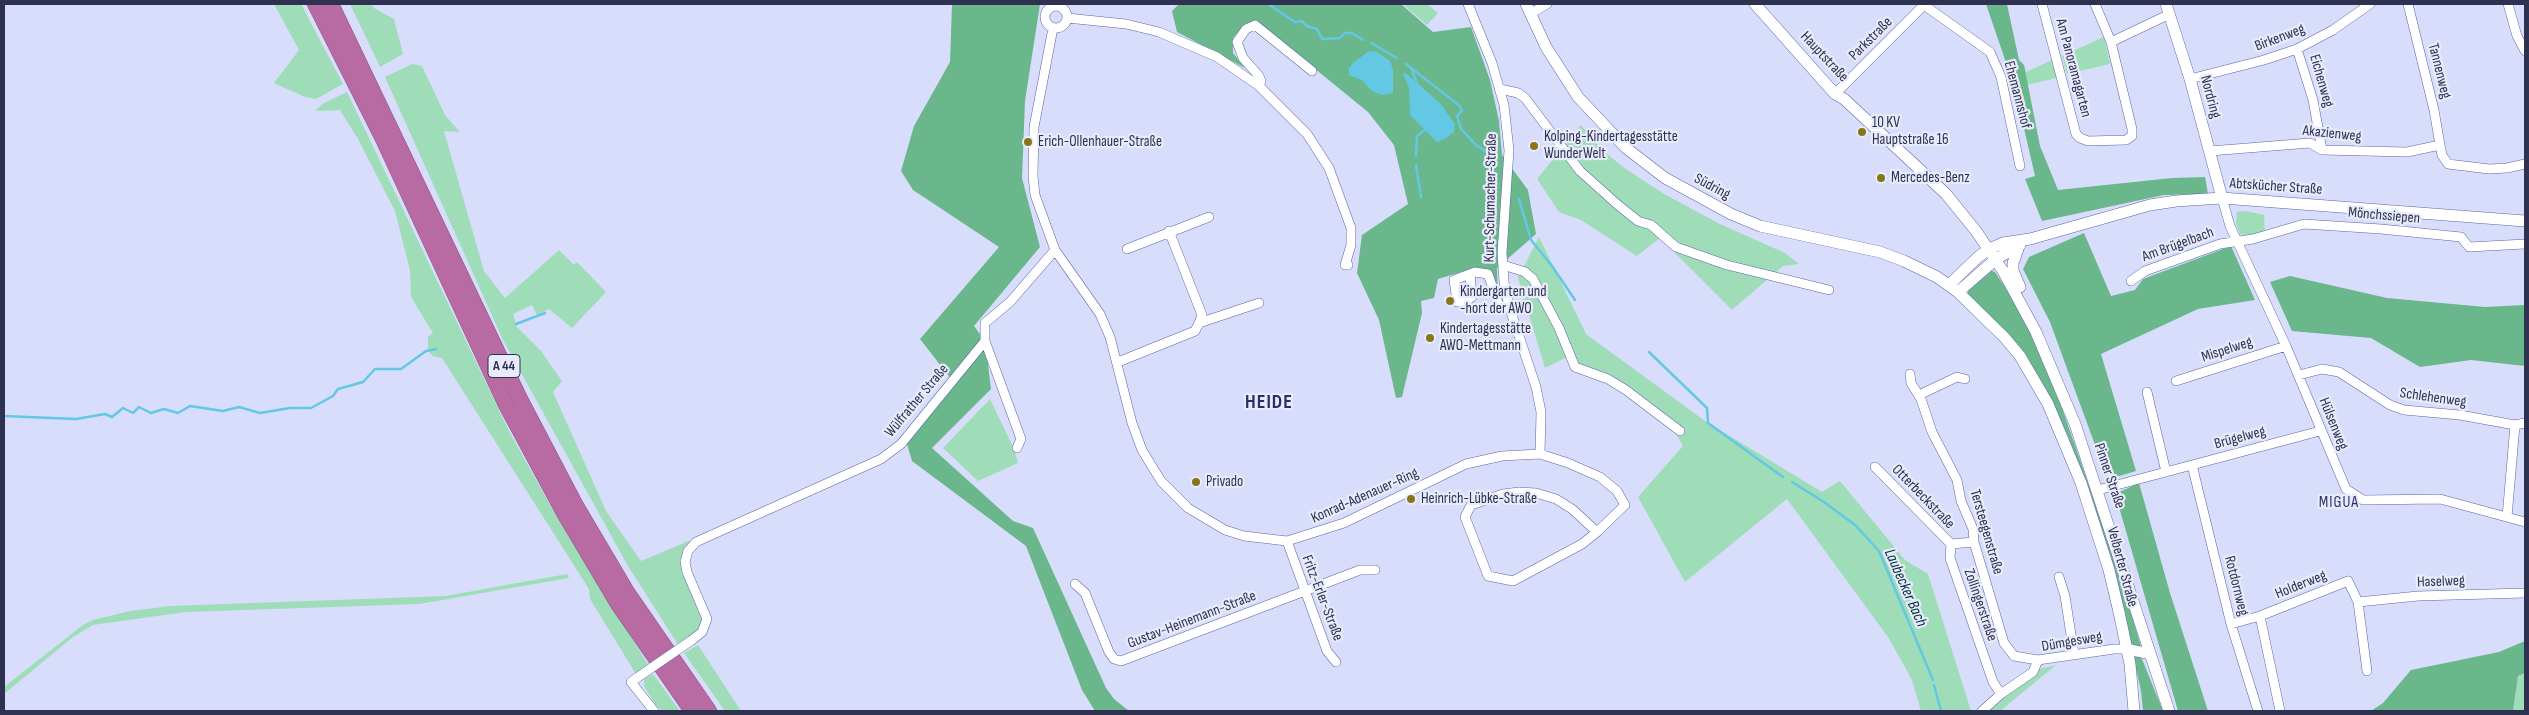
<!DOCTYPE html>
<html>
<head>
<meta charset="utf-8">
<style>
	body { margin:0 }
	#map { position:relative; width:2529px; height:715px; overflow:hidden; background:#d8ddfc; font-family:"Sofia Sans Condensed",sans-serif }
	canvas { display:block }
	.frame { position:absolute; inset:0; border:5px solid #2e314f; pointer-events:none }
</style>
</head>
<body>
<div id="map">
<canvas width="2529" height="715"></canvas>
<div class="frame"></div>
</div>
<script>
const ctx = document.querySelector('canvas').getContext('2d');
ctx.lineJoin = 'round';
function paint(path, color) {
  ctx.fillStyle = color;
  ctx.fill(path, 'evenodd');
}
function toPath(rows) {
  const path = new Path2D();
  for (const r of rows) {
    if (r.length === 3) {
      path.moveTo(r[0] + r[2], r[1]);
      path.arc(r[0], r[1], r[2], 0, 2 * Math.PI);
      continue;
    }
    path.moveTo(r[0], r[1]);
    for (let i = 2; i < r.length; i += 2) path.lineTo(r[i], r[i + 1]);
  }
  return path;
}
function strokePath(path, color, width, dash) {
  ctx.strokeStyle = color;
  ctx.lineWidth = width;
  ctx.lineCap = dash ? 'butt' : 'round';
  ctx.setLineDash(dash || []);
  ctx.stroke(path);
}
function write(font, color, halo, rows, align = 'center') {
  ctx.font = font + ' "Sofia Sans Condensed",sans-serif';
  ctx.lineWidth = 4.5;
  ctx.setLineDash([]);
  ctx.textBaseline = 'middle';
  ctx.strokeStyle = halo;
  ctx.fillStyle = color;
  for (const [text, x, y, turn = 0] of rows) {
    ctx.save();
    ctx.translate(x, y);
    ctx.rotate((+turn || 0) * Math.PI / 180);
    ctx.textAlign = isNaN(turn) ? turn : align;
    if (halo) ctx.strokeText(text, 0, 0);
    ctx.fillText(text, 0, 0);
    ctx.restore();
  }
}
const green = toPath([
	[274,4,301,4,343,84,316,99,305,97,274,83,299,50],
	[350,4,372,4,374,8,394,19,403,54,380,67],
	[1407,4,1427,4,1438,13,1427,25,1405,6],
	[2104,37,2110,64,2067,74,2062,56],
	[2052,60,2057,78,2026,85,2024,65,2026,72],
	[412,64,422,66,445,115,460,132,444,131,484,271,505,298,559,250,574,265,577,262,606,292,572,328,549,309,537,315,532,305,513,314,517,327,541,351,562,381,553,392,606,511,641,561,696,538,682,569,702,613,701,626,693,636,679,646,628,566,503,340,385,77],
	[347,92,509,431,554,512,649,666,636,674,590,599,589,589,442,358,433,356,428,351,428,337,433,333,411,297,410,270,395,211,358,139,340,110,315,111,324,103],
	[1581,125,1601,149,1623,167,1664,194,1720,224,1785,253,1799,264,1783,266,1732,310,1660,238,1637,256,1581,220,1559,212,1537,179],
	[2246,211,2264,215,2265,233,2252,237,2240,234,2236,224,2237,212],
	[1539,237,1586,334,1705,421,1822,492,1840,481,1905,560,1928,574,1971,711,1921,711,1912,680,1888,637,1787,499,1685,582,1638,497,1683,446,1672,426,1606,377,1579,369,1567,357,1545,368,1518,278],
	[990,399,1014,449,1018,463,978,481,943,448],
	[567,574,569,578,419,604,186,612,93,625,73,637,4,694,4,687,83,625,93,620,130,611,170,606,446,596],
	[698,645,741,711,725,711,684,653],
	[2056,665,2000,711,1987,711,2040,669],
	[2525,673,2525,711,2513,711,2518,676],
	[653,674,680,711,662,711,655,704,644,686,644,679]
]);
const forest = toPath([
	[952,4,1040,4,1025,101,1022,178,1040,247,974,326,985,341,991,389,932,448,1013,521,1033,528,1106,688,1114,699,1129,711,1095,711,1082,690,1026,546,912,461,907,444,955,384,920,339,999,247,913,190,901,171,914,126,950,62],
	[1179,4,1401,4,1433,32,1471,27,1490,80,1499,121,1502,155,1528,190,1536,234,1497,268,1498,300,1490,273,1474,268,1438,279,1434,298,1421,301,1422,313,1402,397,1396,398,1379,320,1357,273,1362,235,1408,204,1394,145,1368,112,1260,24,1245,24,1233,38,1233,53,1245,68,1177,32,1172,11],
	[1986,4,2007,4,2019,60,2024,65,2040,146,2058,190,2172,178,2205,177,2208,194,2164,195,2042,221,2025,179,2035,176,2015,89],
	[2084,233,2111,296,2135,290,2143,279,2231,246,2255,300,2198,309,2101,354,2136,471,2116,477,2102,464,2050,322,2023,269,2029,257],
	[1990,270,1995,272,2009,293,2036,344,2055,388,2118,569,2142,650,2131,645,2088,489,2068,436,2046,389,2033,367,1968,294,1968,290],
	[2290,276,2387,298,2485,307,2525,305,2525,366,2471,360,2420,367,2371,338,2292,331,2270,282],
	[2139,483,2170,593,2208,711,2178,711,2119,507,2117,493],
	[2525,641,2525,673,2518,676,2513,711,2371,711,2383,703,2411,670,2499,652],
	[2137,655,2142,659,2163,711,2143,711,2141,691,2134,659]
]);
const water = toPath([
	[1369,51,1377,52,1390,61,1393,70,1393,93,1382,95,1372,91,1362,80,1349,75,1349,68,1353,63],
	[1403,73,1407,74,1440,103,1455,124,1454,132,1445,139,1437,142,1410,115,1409,88]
]);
const stream = toPath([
	[1268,4,1295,22,1302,21,1307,26,1317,29,1322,39,1340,38,1345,33,1352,33,1363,40],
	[1371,43,1397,58],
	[1406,64,1460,106,1462,111,1457,116,1461,129,1476,145,1490,154],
	[1412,70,1417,83],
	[1416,156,1417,136,1426,129],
	[1416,165,1421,197],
	[1519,199,1531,240,1552,266,1575,300],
	[516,324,545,313],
	[1649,352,1707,408,1708,423,1783,477],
	[4,416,76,419,105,414,112,417,123,408,133,413,139,407,151,413,164,409,178,413,190,406,223,411,239,407,260,413,290,408,311,408,333,396,338,389,363,382,375,369,401,369,426,351,436,349],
	[1792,482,1824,502,1855,525,1879,551,1933,680],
	[1934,685,1941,711]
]);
const street = toPath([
	[1468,4,1492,63,1504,105,1509,150,1502,253,1504,282,1509,306,1536,387,1541,412,1540,454],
	[2042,4,2076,134,2080,138,2088,141,2126,140,2132,136,2132,129,2111,42,2095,4],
	[2408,4,2434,110,2440,145],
	[2508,4,2517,36,2525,51],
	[1924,5,1990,52,2001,77,2020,166],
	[1056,17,11],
	[1530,14,1547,4],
	[1067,18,1126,24,1159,32,1217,57,1259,86,1307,134,1329,168,1351,228,1351,245,1345,265,1348,265],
	[1053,28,1034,127,1033,176,1035,195,1055,250,1100,314,1110,337,1132,423,1142,450,1161,481,1188,508,1225,530,1244,536,1287,541,1344,523,1466,464,1502,456,1540,454,1568,463,1600,477,1617,491,1625,505,1597,532,1582,544,1513,581,1488,576,1465,517,1471,505,1503,494,1519,492,1536,493,1556,499,1572,509,1597,532],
	[2111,42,2170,14],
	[2297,49,2313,100,2322,150],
	[2190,79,2264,60,2297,49,2333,30,2370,4],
	[1259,86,1261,81,1259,76,1243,58,1237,42,1246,29,1255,25,1312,71],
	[1500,89,1518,93,1525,98,1580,171,1618,205,1638,221,1651,225,1676,247,1727,265,1829,290],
	[1835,94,1925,4],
	[2210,151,2310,143,2322,150,2407,152,2440,145,2442,155,2448,164,2489,169,2507,168,2525,164],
	[2222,198,2230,226,2286,346,2346,489,2363,500,2440,499,2525,522],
	[1127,249,1209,217],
	[1503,265,1525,272,1533,279,1559,328,1575,367,1608,379,1626,390,1680,431],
	[1470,274,1472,297,1466,301,1457,302,1454,280,1470,274,1475,272,1488,274,1499,306,1509,306],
	[2131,281,2145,271,2220,244,2253,239,2304,224,2381,229,2461,237,2469,247,2525,244],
	[1199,323,1259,303],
	[1118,362,1195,331,1199,323,1202,315,1169,231],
	[1910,374,1911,383,1921,399,1932,432,1957,480,1961,501,1973,529,1974,542,2004,643,2014,656,2038,660],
	[2299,375,2322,369,2339,372,2390,405,2404,410,2460,415,2515,425,2525,423],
	[2176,381,2286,346],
	[2147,392,2166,472],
	[1919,395,1957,377,1965,379],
	[1017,448,1021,439,985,341,985,323,1010,302,1055,250],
	[2192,465,2231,624,2258,711],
	[1875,467,1951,544],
	[2098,490,2320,431],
	[2507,517,2515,425],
	[1287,541,1327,651,1336,662],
	[1974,542,1951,544,1950,558,1993,682,2001,694],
	[2059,577,2065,596,2074,654],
	[1075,584,1085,593,1109,652,1114,659,1121,661,1360,570,1375,570],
	[2358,602,2418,596,2525,593],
	[2260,616,2280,711],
	[2231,624,2260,616,2348,581,2358,602,2367,671],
	[692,640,702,632,707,619,687,572,685,562,688,551,696,542,881,459,901,444,985,341],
	[638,677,631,682,654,711],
	[1982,711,2001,694,2033,672,2038,660,2114,649,2127,649]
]);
const secondary = toPath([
	[1526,4,1546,47,1578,97,1626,148,1665,178,1731,214,1760,226,1880,252,1904,261,1937,277,1958,292,2005,338,2020,356,2048,404,2081,483,2109,570,2119,612,2130,664,2134,711],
	[1755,4,1835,94,1844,99,1946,194,1976,231,2003,271,2036,332,2075,424,2169,711],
	[2166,4,2190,79,2222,198],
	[2019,246,2013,263,2013,271,2020,287],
	[1949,285,1978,257,1989,249,2003,243,2030,239,2150,205,2176,201,2222,198,2525,221],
	[1958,292,1996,259,2020,245],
	[2127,649,2150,654]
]);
const highway = toPath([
	[315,4,383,139,505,403,564,513,618,604,692,711],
	[331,4,520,399,575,504,627,592,709,711]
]);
const streetBridge = toPath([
	[638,677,692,640]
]);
const markers = [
	[1862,132,5,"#877619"],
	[1028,142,5,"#877619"],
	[1534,146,5,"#877619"],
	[1881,178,5,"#877619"],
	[1450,301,5,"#877619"],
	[1430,338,5,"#877619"],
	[1196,482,5,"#877619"],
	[1411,499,5,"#877619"]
];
const shields = [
	[504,366,32]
];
const shieldNames = [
	["A 44",504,366]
];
const streetNames = [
	["Birkenweg",2280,38,-21],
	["Parkstraße",1871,39,-45],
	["Hauptstraße",1824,57,47],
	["Am Panoramagarten",2073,68,75],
	["Tannenweg",2439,71,76],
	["Eichenweg",2321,81,74],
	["Ehemannshof",2017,95,75],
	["Nordring",2210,97,75],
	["Akazienweg",2332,134,6],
	["Südring",1712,187,28],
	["Abtskücher Straße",2276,187,4],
	["Kurt-Schumacher-Straße",1491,198,-89],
	["Mönchssiepen",2384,216,5],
	["Am Brügelbach",2178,245,-20],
	["Mispelweg",2227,350,-18],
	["Schlehenweg",2433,398,8],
	["Wülfrather Straße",917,401,-50],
	["Hülsenweg",2333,424,68],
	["Brügelweg",2240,438,-15],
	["Pinner Straße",2109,476,71],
	["Konrad-Adenauer-Ring",1365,496,-24],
	["Otterbeckstraße",1923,497,46],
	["Tersteegenstraße",1986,532,74],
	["Velberter Straße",2122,567,75],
	["Haselweg",2441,582,-2],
	["Holderweg",2301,585,-22],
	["Rotdornweg",2236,586,76],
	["Fritz-Erler-Straße",1322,598,69],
	["Zollingerstraße",1980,605,71],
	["Gustav-Heinemann-Straße",1192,620,-21],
	["Dümgesweg",2072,642,-10]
];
const poiNames = [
	["10 KV",1872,123],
	["Hauptstraße 16",1872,140],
	["Kolping-Kindertagesstätte",1544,137],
	["WunderWelt",1544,154],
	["Erich-Ollenhauer-Straße",1038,142],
	["Mercedes-Benz",1891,178],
	["Kindergarten und",1460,292],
	["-hort der AWO",1460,309],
	["Kindertagesstätte",1440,329],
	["AWO-Mettmann",1440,346],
	["Privado",1206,482],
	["Heinrich-Lübke-Straße",1421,499]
];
const neighbourhoodNames = [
	["MIGUA",2339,503]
];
const waterNames = [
	["Laubecker Bach",1905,588,66]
];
const districtNames = [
	["HEIDE",1269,403]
];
paint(green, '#9eddb8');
paint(forest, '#69b78b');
paint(water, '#63c8e4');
strokePath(stream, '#63c8e4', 2.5);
strokePath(street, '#5d64a7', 10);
strokePath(secondary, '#5d64a7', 12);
strokePath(highway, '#885686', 16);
strokePath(street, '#fff', 9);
strokePath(secondary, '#fff', 11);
strokePath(highway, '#b86aa3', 15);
strokePath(streetBridge, '#5d64a7', 10, []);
strokePath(streetBridge, '#fff', 9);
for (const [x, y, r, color] of markers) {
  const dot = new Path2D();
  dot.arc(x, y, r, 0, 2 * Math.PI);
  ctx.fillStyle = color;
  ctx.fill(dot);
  strokePath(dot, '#e8ebfb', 2);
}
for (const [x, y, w] of shields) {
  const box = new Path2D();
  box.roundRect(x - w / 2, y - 11.5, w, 23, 4);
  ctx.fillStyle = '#e8ebfb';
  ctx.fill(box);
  strokePath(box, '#2e314f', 1);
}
write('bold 14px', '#2e314f', null, shieldNames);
write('15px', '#2e314f', '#e8ebfb', streetNames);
write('15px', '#2e314f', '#e8ebfb', poiNames, 'left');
ctx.letterSpacing = '1px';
write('16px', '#2c2d6b', '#e8ebfb', neighbourhoodNames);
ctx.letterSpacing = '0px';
write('italic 16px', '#00303b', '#e8ebfb', waterNames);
ctx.letterSpacing = '1px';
write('bold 20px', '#2c2d6b', '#e8ebfb', districtNames);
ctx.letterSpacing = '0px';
</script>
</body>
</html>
